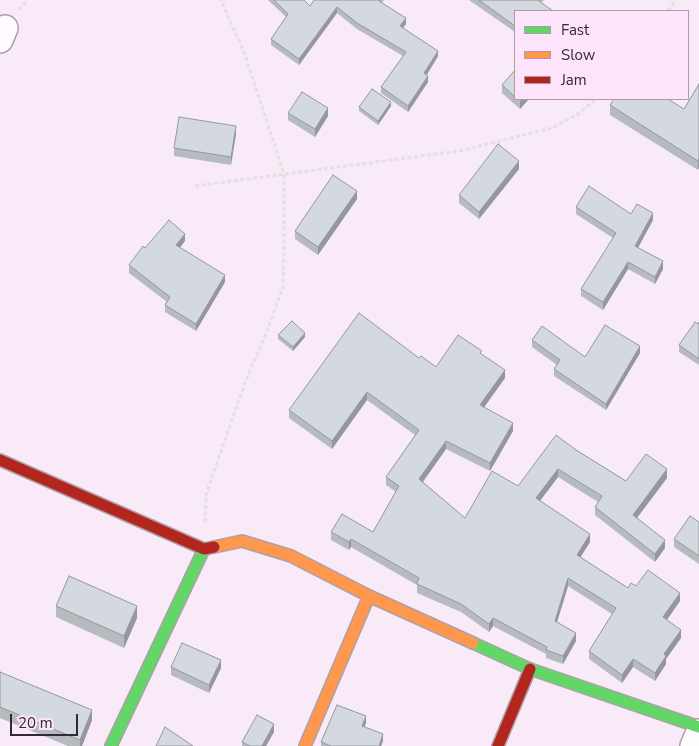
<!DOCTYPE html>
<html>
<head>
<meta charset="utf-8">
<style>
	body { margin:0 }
	#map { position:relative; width:699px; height:746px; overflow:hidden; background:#f8eaf6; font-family:"Nunito Sans",sans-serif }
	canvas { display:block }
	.legend { position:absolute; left:514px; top:10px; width:175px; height:90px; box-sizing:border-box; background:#fee4fb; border:1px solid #ad9aab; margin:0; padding:6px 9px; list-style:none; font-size:15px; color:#332a32 }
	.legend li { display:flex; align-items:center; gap:10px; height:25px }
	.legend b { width:25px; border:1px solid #ad9aab }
	.scale { position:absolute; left:10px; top:714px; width:68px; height:22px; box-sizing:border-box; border:2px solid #332a32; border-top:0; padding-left:6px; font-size:15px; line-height:18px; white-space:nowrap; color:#332a32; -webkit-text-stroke:4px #fee4fb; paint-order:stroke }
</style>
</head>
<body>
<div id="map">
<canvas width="699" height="746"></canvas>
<ul class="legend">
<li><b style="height:6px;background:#63d668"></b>Fast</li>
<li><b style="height:6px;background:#ff974d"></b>Slow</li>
<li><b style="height:6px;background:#b3261e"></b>Jam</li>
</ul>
<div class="scale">20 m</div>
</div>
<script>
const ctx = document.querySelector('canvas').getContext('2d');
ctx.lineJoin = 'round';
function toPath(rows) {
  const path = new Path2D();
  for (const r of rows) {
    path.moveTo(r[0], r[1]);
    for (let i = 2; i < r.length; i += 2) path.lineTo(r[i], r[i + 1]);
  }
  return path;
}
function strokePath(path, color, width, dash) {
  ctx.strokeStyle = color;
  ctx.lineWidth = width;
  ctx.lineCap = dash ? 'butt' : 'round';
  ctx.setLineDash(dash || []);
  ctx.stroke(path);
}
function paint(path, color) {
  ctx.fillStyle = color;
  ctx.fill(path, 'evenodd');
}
const path = toPath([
	[19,10,27,0],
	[668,11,676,0],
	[195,186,459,151,552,128,578,114,596,99],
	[205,522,206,494,246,380,267,331,283,286,284,245,284,174,244,52,221,0]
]);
const street = toPath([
	[0,40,5,28],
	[693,746,699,732]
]);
const fast = toPath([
	[473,643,530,669,699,727],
	[111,746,204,549]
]);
const slow = toPath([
	[214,547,242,541,291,556,369,596,473,643],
	[305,746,369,596]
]);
const jam = toPath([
	[0,460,204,549,214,547],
	[498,746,530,669]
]);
const wall = toPath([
	[268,0,304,0,310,6,314,0,384,0,382,3,406,24,403,28,438,56,427,75,428,82,408,112,381,93,381,87,403,56,357,29,337,13,299,65,271,45,271,39,286,17],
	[469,0,544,0,541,3,515,11,515,32],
	[515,70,515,99,529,99,520,109,502,93,502,85],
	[699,84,698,170,610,115,610,105,684,109],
	[391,106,378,125,359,111,359,107],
	[288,113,328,116,315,137,288,120],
	[236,134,231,165,174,156,174,148],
	[519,169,479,219,459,203,459,195],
	[357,199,318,255,295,239,295,231],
	[576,207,631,214,653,220,638,248,663,269,655,284,628,269,603,310,581,296,581,289,613,238,576,214],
	[185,241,180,248,225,282,196,331,165,312,165,305,167,302,129,273,129,265,145,248],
	[699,322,699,365,679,352,679,345],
	[278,335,305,337,293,351,278,339],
	[532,340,585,357,640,353,606,410,554,376,554,369,557,365,532,347],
	[482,354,505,378,484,407,513,431,490,471,446,449,423,482,465,518,518,486,576,450,626,481,667,478,637,518,665,548,655,562,595,515,595,507,598,502,558,477,540,501,590,542,580,557,628,588,636,586,680,601,667,620,681,638,666,659,666,664,655,681,633,667,622,683,589,659,589,651,612,614,568,586,557,622,576,641,563,664,546,658,546,654,493,626,489,632,461,612,417,593,417,585,351,547,349,550,331,540,331,532,373,532,396,492,386,485,386,477,415,435,367,400,332,449,289,418,289,410,419,358,436,367],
	[699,522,699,564,674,547,674,539],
	[56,606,137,618,124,648,56,617],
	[171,667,221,668,209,693,171,675],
	[0,672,92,720,82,746,68,746,0,718],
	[366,723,364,727,383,741,381,746,321,746,321,742],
	[274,732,266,746,242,746,242,742]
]);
const shadedWall = toPath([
	[337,7,337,13,299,65,299,59],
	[406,18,406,24,400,32,400,26],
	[438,51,438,56,424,79,424,73],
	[428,76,428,82,408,112,408,106],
	[522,99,529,99,520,109,520,101],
	[391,102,391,106,378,125,378,121],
	[328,108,328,116,315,137,315,129],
	[236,126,236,134,231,165,231,157],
	[699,158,699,168,698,170,698,161],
	[519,161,519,169,479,219,479,212],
	[357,191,357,199,318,255,318,247],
	[653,213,653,220,635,253,635,246],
	[185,234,185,241,176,252,176,245],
	[663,261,663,269,655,284,655,277],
	[628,262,628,269,603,310,603,302],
	[225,275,225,282,196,331,196,324],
	[305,333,305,337,293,351,293,347],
	[640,346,640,353,606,410,606,404],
	[505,370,505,378,480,413,480,405],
	[367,392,367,400,332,449,332,441],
	[513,423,513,431,490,471,490,463],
	[446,441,446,449,419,487,419,479],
	[558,469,558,477,536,506,536,498],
	[667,469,667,478,633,523,633,515],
	[590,534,590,542,577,563,577,555],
	[351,539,351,547,349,550,349,542],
	[665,540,665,548,655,562,655,554],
	[568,578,568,586,555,629,555,621],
	[680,593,680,601,663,625,663,617],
	[137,606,137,618,124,648,124,636],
	[493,618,493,626,489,632,489,624],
	[681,630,681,638,666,659,666,664,655,681,655,673,664,654],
	[576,633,576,641,563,664,563,656],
	[633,659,633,667,622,683,622,675],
	[221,660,221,668,209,693,209,685],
	[92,710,92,720,82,746,80,746,80,740],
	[366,716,366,723,362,733,362,726],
	[274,724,274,732,266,746,262,746],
	[383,734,383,741,381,746,379,746]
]);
const building = toPath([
	[274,0,304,0,310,6,314,0,380,0,379,1,406,18,400,26,438,51,424,73,428,76,408,106,381,87,406,52,357,23,337,7,299,59,271,39,288,14,274,0],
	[479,0,539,0,539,1,553,11,515,11,515,26,479,0],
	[515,70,515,97,502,85,515,70],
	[699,84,699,158,698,161,610,105,614,99,668,99,684,109,699,84],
	[372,89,391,102,378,121,359,107,372,89],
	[302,92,328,108,315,129,288,113,302,92],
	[179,117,236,126,231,157,174,148,179,117],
	[498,144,519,161,479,212,459,195,498,144],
	[333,175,357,191,318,247,295,231,333,175],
	[589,186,631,214,637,204,653,213,635,246,663,261,655,277,628,262,603,302,581,289,616,233,576,207,589,186],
	[169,220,185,234,176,245,225,275,196,324,165,305,170,297,129,265,143,246,145,248,169,220],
	[359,313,419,358,421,356,436,367,458,335,482,351,480,353,505,370,480,405,513,423,490,463,446,441,419,479,465,518,492,471,518,486,556,435,576,450,626,481,646,454,667,469,633,515,665,540,655,554,595,507,602,496,558,469,536,498,590,534,577,555,628,588,631,583,636,586,648,570,680,593,663,617,681,630,664,654,666,656,655,673,633,659,622,675,589,651,616,608,568,578,555,621,576,633,563,656,546,650,547,647,493,618,489,624,461,604,417,584,419,578,351,539,349,542,331,532,342,514,373,532,399,486,386,477,419,430,367,392,332,441,289,410,359,313],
	[292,321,305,333,293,347,278,335,292,321],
	[695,322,698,324,699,322,699,359,679,345,695,322],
	[605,325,640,346,606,404,554,369,560,360,532,340,542,326,585,357,605,325],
	[690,516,699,522,699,556,674,539,690,516],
	[69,576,137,606,124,636,56,606,69,576],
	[182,643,221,660,209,685,171,667,182,643],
	[0,672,92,710,80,740,0,707,0,672],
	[337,705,366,716,362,726,383,734,379,746,331,746,321,742,337,705],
	[257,715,274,724,262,746,250,746,242,742,257,715],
	[165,727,193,746,156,746,165,727]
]);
strokePath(street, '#aca1ab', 28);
strokePath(fast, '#aca1ab', 14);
strokePath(slow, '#aca1ab', 14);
strokePath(jam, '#aca1ab', 14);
strokePath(path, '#e3dfe2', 3, [4, 2.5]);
strokePath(street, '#fefcfe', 25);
strokePath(fast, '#63d668', 11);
strokePath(slow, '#ff974d', 11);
strokePath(jam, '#b3261e', 11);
paint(wall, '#b6bbc0');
paint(shadedWall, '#94989c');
paint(building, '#d4d9df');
strokePath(building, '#94989c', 1);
</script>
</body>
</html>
